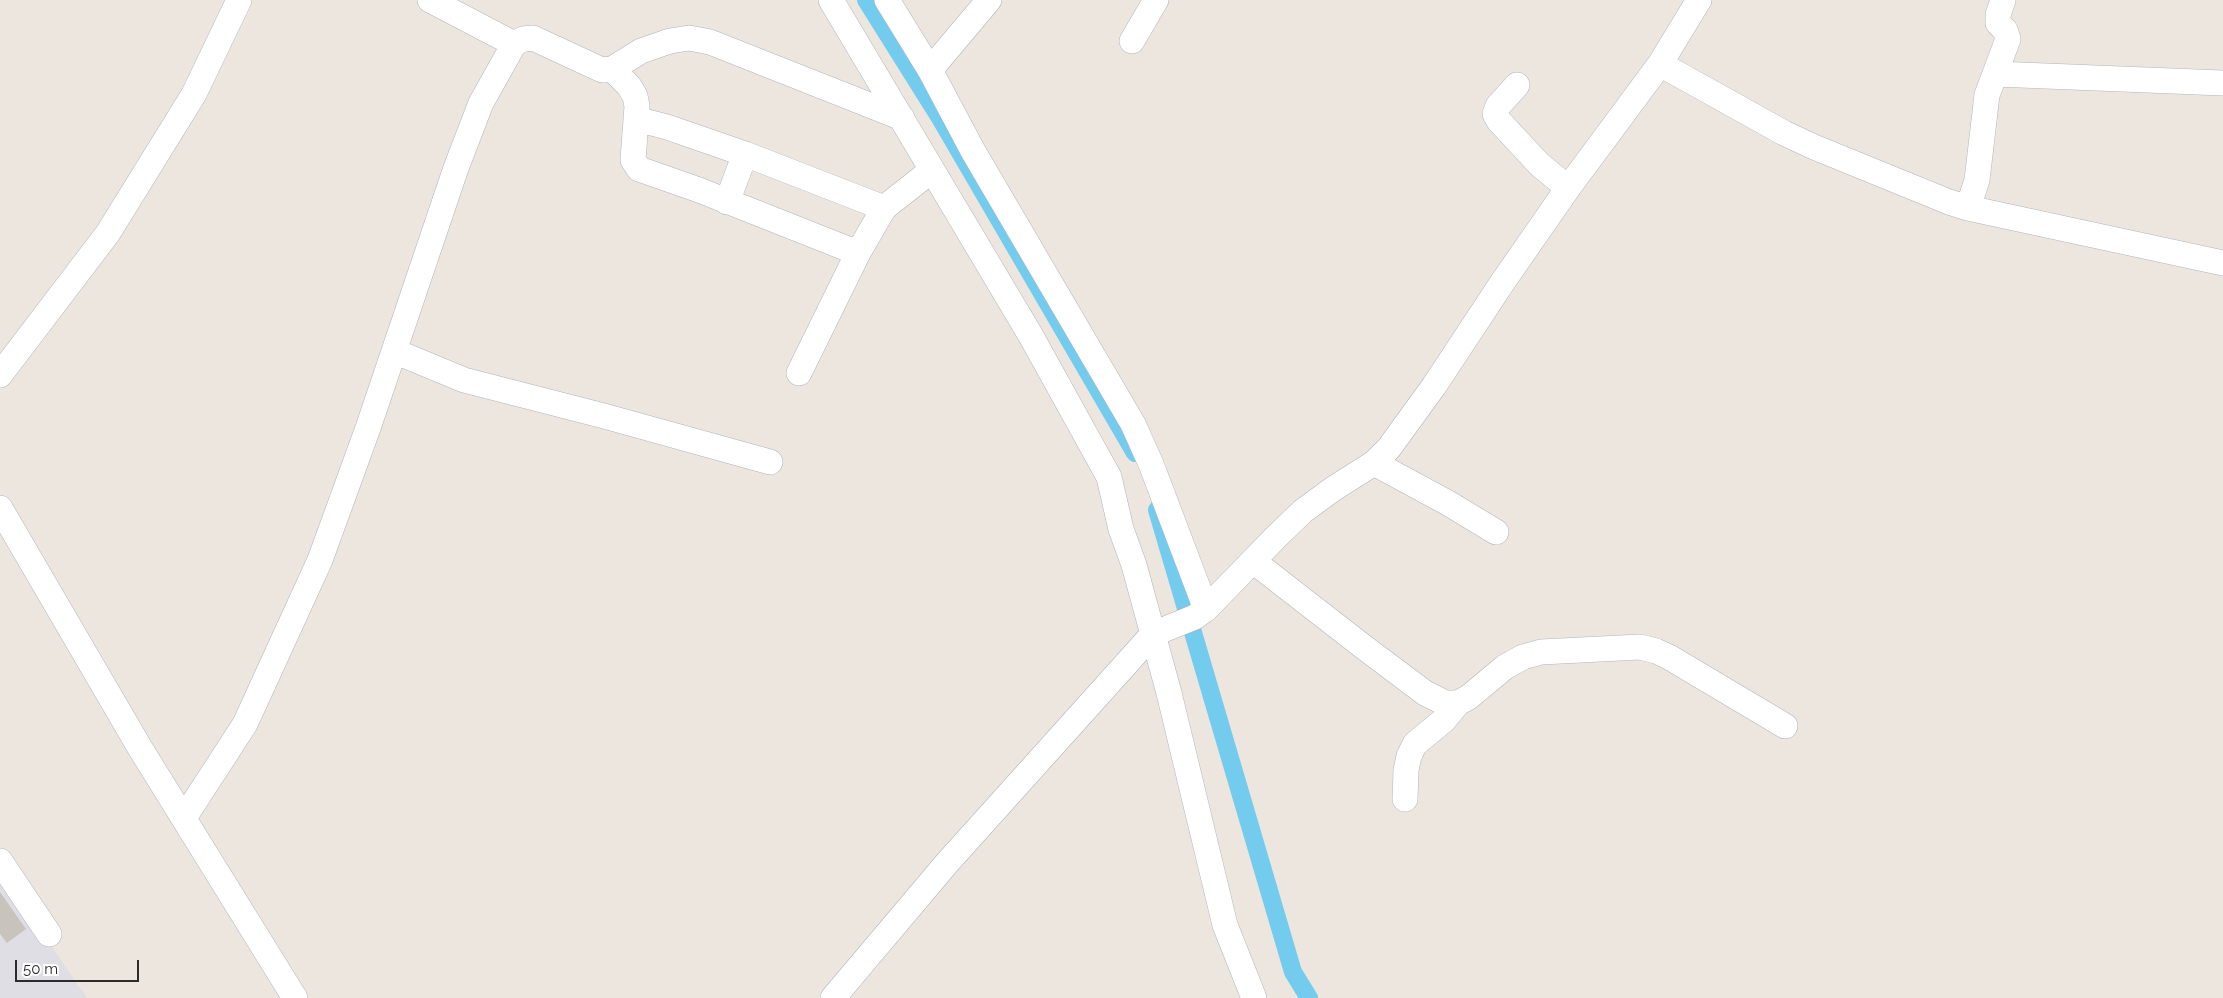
<!DOCTYPE html>
<html>
<head>
<meta charset="utf-8">
<style>
	body { margin:0 }
	#map { position:relative; width:2223px; height:998px; overflow:hidden; background:#ede6de; font-family:Raleway,sans-serif }
	canvas { display:block }
	.scale { position:absolute; left:15px; top:960px; width:124px; height:22px; box-sizing:border-box; border:2px solid #2b2b2b; border-top:0; padding-left:6px; font-size:15px; line-height:18px; white-space:nowrap; color:#2b2b2b; -webkit-text-stroke:4px #fff; paint-order:stroke }
</style>
</head>
<body>
<div id="map">
<canvas width="2223" height="998"></canvas>
<div class="scale">50 m</div>
</div>
<script>
const ctx = document.querySelector('canvas').getContext('2d');
ctx.lineJoin = 'round';
function paint(path, color) {
  ctx.fillStyle = color;
  ctx.fill(path, 'evenodd');
}
function toPath(rows) {
  const path = new Path2D();
  for (const r of rows) {
    path.moveTo(r[0], r[1]);
    for (let i = 2; i < r.length; i += 2) path.lineTo(r[i], r[i + 1]);
  }
  return path;
}
function strokePath(path, color, width, dash) {
  ctx.strokeStyle = color;
  ctx.lineWidth = width;
  ctx.lineCap = dash ? 'butt' : 'round';
  ctx.setLineDash(dash || []);
  ctx.stroke(path);
}
const industrial = toPath([
	[0,871,87,998,0,998]
]);
const canal = toPath([
	[866,0,940,118,1135,453],
	[1157,510,1293,972,1309,998]
]);
const building = toPath([
	[0,892,26,929,7,943,0,934]
]);
const minor = toPath([
	[430,0,514,44],
	[831,0,1031,336,1109,477,1121,529,1134,565,1169,693,1225,925,1254,998],
	[887,0,930,70,973,151,1133,424,1151,464,1206,609],
	[1132,41,1156,0],
	[1660,64,1784,133,1814,147,1949,202,1968,208,2223,263],
	[612,69,629,86,635,96,637,106,633,160,639,169,699,190,858,253],
	[930,70,989,0],
	[1995,74,2223,83],
	[1517,85,1498,106,1495,114,1499,121,1539,164,1568,188],
	[636,119,667,127,745,154,884,208],
	[727,202,745,154],
	[1968,208,1977,180,1987,95,2008,39,2005,30,1998,23,1998,15,2003,0],
	[394,351,464,380,604,416,770,462],
	[799,373,858,253,884,208,932,170],
	[0,375,108,233,194,94,239,0],
	[1374,463,1448,503,1496,532],
	[0,508,140,748,295,998],
	[1253,561,1365,648,1425,693,1445,703,1458,703,1469,697,1505,667,1523,657,1541,652,1640,647,1656,651,1669,657,1785,726],
	[1405,799,1406,770,1409,756,1415,744,1444,720,1458,703],
	[184,818,245,724,320,560,368,428,456,168,481,103,514,44,523,39,533,38,602,70,612,69,641,51,670,41,689,38,710,42,902,118],
	[0,861,49,934],
	[833,998,947,863,1153,634,1195,617,1206,609,1276,537,1303,511,1333,489,1374,463,1389,448,1434,386,1502,283,1568,188,1660,64,1699,0]
]);
paint(industrial, '#e0dee5');
strokePath(canal, '#73cbed', 18);
paint(building, '#c8c3bd');
strokePath(minor, '#b1b4be', 26);
strokePath(minor, '#fff', 25);
</script>
</body>
</html>
